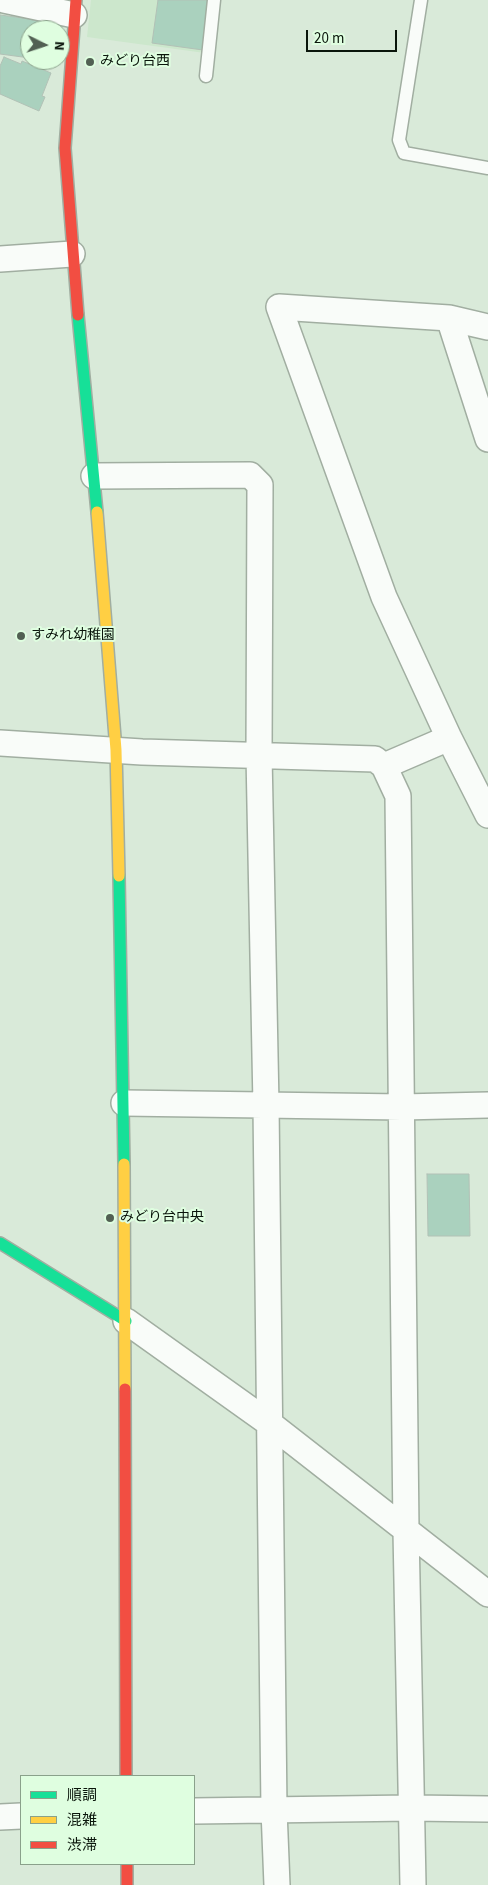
<!DOCTYPE html>
<html>
<head>
<meta charset="utf-8">
<style>
	body { margin:0 }
	#map { position:relative; width:488px; height:1885px; overflow:hidden; background:#d9ead9; font-family:"Source Sans 3","Noto Sans JP",sans-serif }
	canvas { display:block }
	.legend { position:absolute; left:20px; top:1775px; width:175px; height:90px; box-sizing:border-box; background:#dffee0; border:1px solid #8aa18b; margin:0; padding:6px 9px; list-style:none; font-size:15px; color:#0a150b }
	.legend li { display:flex; align-items:center; gap:10px; height:25px }
	.legend b { width:25px; border:1px solid #8aa18b }
	.north { position:absolute; left:20px; top:20px; width:50px; height:50px; box-sizing:border-box; background:#dffee0; border:1px solid #8aa18b; border-radius:50%; rotate:94deg; font-size:14px; font-weight:700; line-height:20px; text-align:center; color:#0a150b }
	.north::after { content:''; display:block; margin:auto; width:18px; height:22px; background:#526053; clip-path:polygon(50% 0,100% 100%,50% 72%,0 100%) }
	.scale { position:absolute; left:306px; top:30px; width:91px; height:22px; box-sizing:border-box; border:2px solid #0a150b; border-top:0; padding-left:6px; font-size:15px; line-height:18px; white-space:nowrap; color:#0a150b; -webkit-text-stroke:4px #dffee0; paint-order:stroke }
</style>
</head>
<body>
<div id="map">
<canvas width="488" height="1885"></canvas>
<ul class="legend">
<li><b style="height:6px;background:#16e098"></b>順調</li>
<li><b style="height:6px;background:#ffcf43"></b>混雑</li>
<li><b style="height:6px;background:#f24e42"></b>渋滞</li>
</ul>
<div class="north">N</div>
<div class="scale">20 m</div>
</div>
<script>
const ctx = document.querySelector('canvas').getContext('2d');
ctx.lineJoin = 'round';
function paint(path, color) {
  ctx.fillStyle = color;
  ctx.fill(path, 'evenodd');
}
function toPath(rows) {
  const path = new Path2D();
  for (const r of rows) {
    path.moveTo(r[0], r[1]);
    for (let i = 2; i < r.length; i += 2) path.lineTo(r[i], r[i + 1]);
  }
  return path;
}
function strokePath(path, color, width, dash) {
  ctx.strokeStyle = color;
  ctx.lineWidth = width;
  ctx.lineCap = dash ? 'butt' : 'round';
  ctx.setLineDash(dash || []);
  ctx.stroke(path);
}
function write(font, color, halo, rows, align = 'center') {
  ctx.font = font + ' "Source Sans 3","Noto Sans JP",sans-serif';
  ctx.lineWidth = 4;
  ctx.setLineDash([]);
  ctx.textBaseline = 'middle';
  ctx.strokeStyle = halo;
  ctx.fillStyle = color;
  for (const [text, x, y, turn = 0] of rows) {
    ctx.save();
    ctx.translate(x, y);
    ctx.rotate((+turn || 0) * Math.PI / 180);
    ctx.textAlign = isNaN(turn) ? turn : align;
    if (halo) ctx.strokeText(text, 0, 0);
    ctx.fillText(text, 0, 0);
    ctx.restore();
  }
}
const built = toPath([
	[91,0,214,0,205,53,87,37]
]);
const building = toPath([
	[158,0,210,0,203,50,152,43,158,0],
	[0,15,38,20,37,24,51,25,50,30,30,30,30,58,0,54,0,15],
	[4,57,21,64,22,61,51,73,42,96,45,97,39,111,0,94,0,66,4,57],
	[427,1174,469,1174,470,1236,428,1236,427,1174]
]);
const lane = toPath([
	[421,0,399,140,404,153,488,168],
	[206,76,214,0]
]);
const street = toPath([
	[4,0,74,15],
	[0,259,72,254],
	[449,318,488,439],
	[488,327,449,318,279,307,384,597,449,738,488,815],
	[94,476,250,475,260,485,259,755,266,1105,274,1810,277,1885],
	[0,743,142,752,375,759,384,766,398,796,406,1531,413,1885],
	[384,766,449,738],
	[124,1103,402,1107,488,1105],
	[126,1321,269,1423,488,1594],
	[194,1811,411,1808,488,1809],
	[0,1817,21,1816]
]);
const fast = toPath([
	[78,315,97,512],
	[119,876,124,1164],
	[0,1243,126,1321]
]);
const slow = toPath([
	[97,512,116,750,119,876],
	[124,1164,125,1389]
]);
const jam = toPath([
	[76,0,65,148,78,315],
	[125,1389,126,1776],
	[127,1864,127,1885]
]);
const markers = [
	[90,62,5,"#526053"],
	[21,636,5,"#526053"],
	[110,1218,5,"#526053"]
];
const poiNames = [
	["みどり台西",100,62],
	["すみれ幼稚園",31,636],
	["みどり台中央",120,1218]
];
paint(built, '#cce7cc');
paint(building, '#aad1be');
strokePath(building, '#b2c1b6', 1);
strokePath(lane, '#a1aea1', 15);
strokePath(street, '#a1aea1', 28);
strokePath(fast, '#a1aea1', 14);
strokePath(slow, '#a1aea1', 14);
strokePath(jam, '#a1aea1', 14);
strokePath(lane, '#f9fcf9', 12);
strokePath(street, '#f9fcf9', 25);
strokePath(fast, '#16e098', 11);
strokePath(slow, '#ffcf43', 11);
strokePath(jam, '#f24e42', 11);
for (const [x, y, r, color] of markers) {
  const dot = new Path2D();
  dot.arc(x, y, r, 0, 2 * Math.PI);
  ctx.fillStyle = color;
  ctx.fill(dot);
  strokePath(dot, '#dffee0', 2);
}
write('14px', '#0a150b', '#dffee0', poiNames, 'left');
</script>
</body>
</html>
